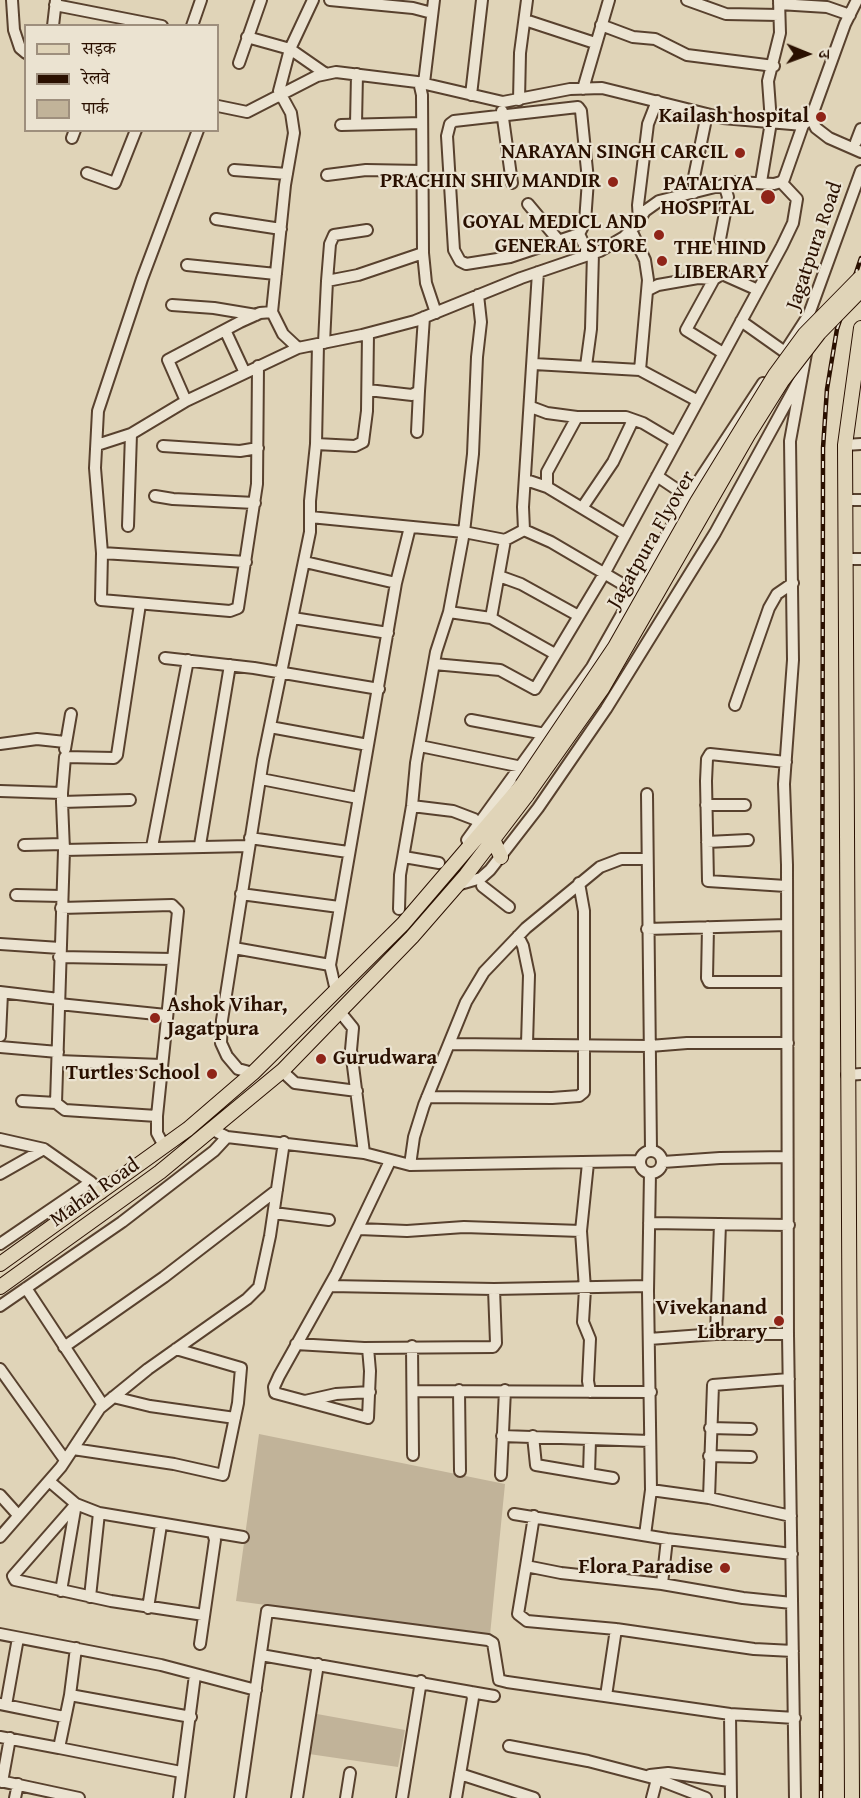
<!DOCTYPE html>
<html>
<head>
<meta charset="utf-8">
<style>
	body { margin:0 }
	#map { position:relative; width:861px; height:1798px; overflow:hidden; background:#e0d4b8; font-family:"Gentium Book Plus","Noto Serif Devanagari",serif }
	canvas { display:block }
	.legend { position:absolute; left:24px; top:24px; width:195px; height:108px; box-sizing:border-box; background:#ebe3d1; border:2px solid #9e8f7d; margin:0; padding:8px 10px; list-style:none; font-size:18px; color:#2a1000 }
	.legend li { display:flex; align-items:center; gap:12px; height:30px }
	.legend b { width:30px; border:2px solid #9e8f7d }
	.north { position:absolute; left:777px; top:24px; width:60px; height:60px; -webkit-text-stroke:4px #ebe3d1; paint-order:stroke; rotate:91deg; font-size:16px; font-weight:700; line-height:24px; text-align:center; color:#2a1000 }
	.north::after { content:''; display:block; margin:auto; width:21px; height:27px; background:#2a1000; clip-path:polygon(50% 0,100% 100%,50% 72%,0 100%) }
</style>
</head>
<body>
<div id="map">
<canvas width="861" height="1798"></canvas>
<ul class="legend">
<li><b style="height:8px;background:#e0d4b8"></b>सड़क</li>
<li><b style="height:8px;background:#2a1000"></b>रेलवे</li>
<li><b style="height:16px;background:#c1b399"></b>पार्क</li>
</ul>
<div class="north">उ</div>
</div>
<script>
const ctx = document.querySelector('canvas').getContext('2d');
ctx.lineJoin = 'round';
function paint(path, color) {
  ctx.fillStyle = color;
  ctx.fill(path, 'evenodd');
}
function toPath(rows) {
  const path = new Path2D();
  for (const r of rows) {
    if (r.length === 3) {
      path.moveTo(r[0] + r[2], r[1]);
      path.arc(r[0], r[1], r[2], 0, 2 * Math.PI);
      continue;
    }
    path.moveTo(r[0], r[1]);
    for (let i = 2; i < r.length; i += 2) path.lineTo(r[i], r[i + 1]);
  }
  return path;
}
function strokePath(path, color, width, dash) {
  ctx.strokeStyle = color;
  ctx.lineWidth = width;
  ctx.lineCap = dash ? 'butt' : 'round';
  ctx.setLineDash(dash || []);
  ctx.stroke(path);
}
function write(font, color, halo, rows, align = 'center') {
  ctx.font = font + ' "Gentium Book Plus",serif';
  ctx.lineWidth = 4.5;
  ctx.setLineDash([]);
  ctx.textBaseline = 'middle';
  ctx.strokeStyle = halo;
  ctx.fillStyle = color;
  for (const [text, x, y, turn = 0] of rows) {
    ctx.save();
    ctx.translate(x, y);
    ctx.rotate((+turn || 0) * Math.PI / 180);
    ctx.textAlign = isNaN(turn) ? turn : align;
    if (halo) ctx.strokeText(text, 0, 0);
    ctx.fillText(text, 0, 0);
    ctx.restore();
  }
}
const green = toPath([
	[259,1434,505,1484,490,1635,236,1601],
	[317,1714,405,1730,398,1767,309,1754]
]);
const minor = toPath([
	[12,0,14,30,20,48,26,53],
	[330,0,413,8,432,13],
	[687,0,726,14,779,15],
	[857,0,845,24,811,118,816,128,829,138,861,152],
	[779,4,827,7,850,15],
	[55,5,162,26],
	[525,20,595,43],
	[601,25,633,37,655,39,687,55,774,66],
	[53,26,56,0],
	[192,26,201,0],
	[247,37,290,49,326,74],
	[239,63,261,0],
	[419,82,422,95,423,253,426,283,436,313],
	[424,83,434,0],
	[583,89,609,0],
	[471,95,482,0],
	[519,100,520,53,527,0],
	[218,106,247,112,317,76,336,72,417,82,503,102,570,89,602,88,723,118,803,125,811,118],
	[502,111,512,183],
	[356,124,357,74],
	[341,125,422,123],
	[198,130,142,279,98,411,95,468,102,553,101,600,230,611,238,608,257,484,258,366],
	[72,138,75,130],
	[856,142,861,129],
	[234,170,287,174],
	[87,173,115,183,136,130],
	[327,175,366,170,422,171],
	[761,182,771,122,768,81,780,33,779,0],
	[694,193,694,177,707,114],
	[528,204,559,241],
	[216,219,281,229],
	[639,221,638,205,648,124,657,101],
	[631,230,645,260,648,280,640,370,698,401],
	[579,234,510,257,466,264,460,261,454,250,447,136,450,124,454,121,578,107,581,111,588,180,585,222,579,234,589,255],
	[720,239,728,197,724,184],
	[187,265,276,274],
	[327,281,330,244,334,235,367,230],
	[648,290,658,285,698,278,714,279],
	[172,305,214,308,256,315],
	[272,312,283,334,298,348],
	[741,321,789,355],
	[225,330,245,373],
	[808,332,809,314,861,171],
	[324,343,327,281,358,275,423,253],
	[786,350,808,316],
	[723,353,686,330,714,279,722,274,758,290],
	[534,364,640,370],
	[586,366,591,329,593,253],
	[368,390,412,395,419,391,424,317],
	[186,401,298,348,362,335,415,321,521,278,600,251,624,237,635,226,645,211,659,201,735,182,774,184,781,182,784,179,803,125],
	[531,407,547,413,577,417,626,417,643,423,675,442],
	[417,432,419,391],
	[316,444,355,446,363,442,367,411,368,334],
	[97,445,131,434],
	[845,445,861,444],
	[163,446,240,451,258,448],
	[657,476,688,497],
	[526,480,547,487,625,534],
	[547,487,547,472,577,417],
	[155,496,173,499,255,503],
	[846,500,861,500],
	[582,508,613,462,633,420],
	[310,517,464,532,505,540],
	[128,526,131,434,186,401,168,360,240,322,260,313,272,312,285,185,294,133,291,113,279,91,290,49,313,0],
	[524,530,551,542,636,592],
	[102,553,246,562],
	[845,559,861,559],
	[305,562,396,583],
	[499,576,521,584,577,615],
	[449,612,464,532,473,454,477,357,481,322,478,295],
	[293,618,388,633],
	[491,618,555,654],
	[165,658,254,668,379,689],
	[434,664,500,670,535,689,604,574,782,246,793,223,797,199,781,182],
	[735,705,769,608,777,594,793,583],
	[471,720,545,734],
	[270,727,368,745],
	[0,744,37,739,65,742],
	[420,746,522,767],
	[65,749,71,714],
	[261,779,358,798],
	[0,791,62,793,62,802,130,800],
	[62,793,65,757,114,758,117,755,140,604],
	[647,794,651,1150],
	[62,802,64,850],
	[706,805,745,805],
	[412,806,453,811,474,819,485,828],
	[250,838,348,852],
	[467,840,592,667,688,497,763,383],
	[707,842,748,840],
	[24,845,63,844],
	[200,845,230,665],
	[152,847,188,660],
	[404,857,439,863],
	[457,885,481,878,490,870,538,808,606,709,715,533,800,378],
	[482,886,509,907],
	[786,886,708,881,706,781,707,759,710,754,786,762],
	[241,894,339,907],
	[16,895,62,896],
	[61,908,172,905,178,911,157,1116],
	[399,909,400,875,412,806,416,763,436,652,449,612,491,618,505,540,524,530,523,507,538,272],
	[708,927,707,978,709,982,787,982],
	[647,929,787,925],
	[518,936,523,946,529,975,527,1044],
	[0,944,60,948],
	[234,948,330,965,396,583,410,527],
	[59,957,173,959],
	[330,965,336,991],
	[0,992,59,999],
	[59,1004,166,1015],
	[340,1012,353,1028,351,1050,364,1153],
	[0,1036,2,993],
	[450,1044,650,1046,687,1043,788,1043],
	[0,1047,58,1052],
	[58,1061,161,1065],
	[282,1071,295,1083,357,1091],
	[253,1073,238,1069,227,1056,221,1043,222,1020,263,760,310,532,310,501,316,444,318,344],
	[847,1075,861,1074],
	[427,1097,552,1098,579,1096,584,1092,584,911,579,883],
	[22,1101,56,1103],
	[213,1130,227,1137,364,1153,410,1165,640,1161],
	[0,1139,44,1149,91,1182],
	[164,1146,157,1133,157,1116,65,1110,56,1103,64,850,249,846],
	[651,1162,11],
	[663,1162,720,1158,787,1157],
	[588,1163,581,1231,585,1289,583,1322,590,1339,588,1381,590,1392],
	[410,1165,414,1137,424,1105,466,1002,484,972,526,928,600,867,621,859,647,859],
	[0,1174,44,1149],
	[274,1213,329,1220],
	[649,1223,789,1225],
	[359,1229,407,1231,464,1227,581,1231],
	[0,1244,91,1182,101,1193],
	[330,1286,494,1289,648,1286],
	[26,1288,103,1405],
	[0,1306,122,1222,214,1151,227,1137],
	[716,1334,720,1224],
	[649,1339,716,1334,788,1334],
	[296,1344,364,1348,493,1347,496,1343,494,1289],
	[412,1346,413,1455],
	[64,1347,164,1277,277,1190],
	[368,1348,370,1371,368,1418,275,1393,274,1387,279,1376,336,1274,390,1161],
	[0,1369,65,1460],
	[459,1390,460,1471],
	[414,1391,651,1392],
	[113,1397,150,1406,235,1418],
	[305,1401,336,1394,370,1392],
	[710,1428,751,1429],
	[502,1436,650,1441],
	[533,1436,536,1465,589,1474,590,1440],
	[73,1449,174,1464,223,1475,238,1403,241,1368,176,1349],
	[709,1456,751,1457],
	[589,1474,613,1478],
	[501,1475,505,1390],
	[49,1481,76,1504,99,1513,243,1537],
	[651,1490,709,1498,791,1516],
	[0,1495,18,1515],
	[709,1498,713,1385,789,1379],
	[76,1504,13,1576,15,1580,111,1601,204,1615],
	[514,1514,667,1539,792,1554],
	[534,1516,526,1566,561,1573,662,1584,743,1598,792,1603],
	[645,1535,651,1490,648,1291,650,1173],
	[0,1537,61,1467,100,1408,148,1369,247,1299,259,1287,270,1236,284,1142],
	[526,1566,518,1614,527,1621,616,1629,754,1649,793,1651],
	[662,1584,667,1539],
	[61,1591,76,1504],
	[90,1597,99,1513],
	[148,1608,161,1525],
	[0,1634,161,1665,256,1690],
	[200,1644,215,1540,213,1533],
	[261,1655,471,1692,473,1698,456,1798],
	[471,1692,494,1696],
	[70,1695,76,1648],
	[606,1696,616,1629],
	[0,1704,64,1717],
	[6,1705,18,1638],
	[730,1714,731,1798],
	[0,1737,59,1748,70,1695,191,1717],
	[509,1746,588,1761,657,1779,706,1798],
	[59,1748,181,1772],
	[460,1774,534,1798],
	[650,1775,668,1773,730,1781],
	[0,1781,79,1798],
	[2,1782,10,1738],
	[15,1798,18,1784],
	[179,1798,195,1675],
	[240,1798,267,1611,488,1640,493,1643,499,1680,507,1682,730,1714,795,1718],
	[297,1798,318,1664],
	[346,1798,350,1773],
	[402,1798,421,1681],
	[652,1798,657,1779],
	[795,1798,788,1334,787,865,784,784,793,660,790,441,807,348]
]);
const major = toPath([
	[493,839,501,857],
	[0,1264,188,1129,253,1073,403,924,522,785],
	[0,1287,160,1172,282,1071,412,937,466,875,527,795],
	[852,1798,845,445,861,328]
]);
const rail = toPath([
	[821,1798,823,448,827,389,837,329,861,258]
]);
const majorBridge = toPath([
	[522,785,615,647,697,502,775,375,805,334,861,277],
	[527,795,602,689,748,435,782,381,819,333,861,290]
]);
const markers = [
	[821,117,6,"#8f2418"],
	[740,153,6,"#8f2418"],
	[613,182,6,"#8f2418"],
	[768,197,8,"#8f2418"],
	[659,235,6,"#8f2418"],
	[662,261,6,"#8f2418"],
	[155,1018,6,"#8f2418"],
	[321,1059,6,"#8f2418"],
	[212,1074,6,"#8f2418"],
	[779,1321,6,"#8f2418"],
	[725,1568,6,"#8f2418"]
];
const poiNames = [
	["Kailash hospital",809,117],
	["NARAYAN SINGH CARCIL",728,153],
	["PRACHIN SHIV MANDIR",601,182],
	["PATALIYA",754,185],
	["HOSPITAL",754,209],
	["GOYAL MEDICL AND",647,223],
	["GENERAL STORE",647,247],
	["THE HIND",674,249,"left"],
	["LIBERARY",674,273,"left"],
	["Ashok Vihar,",167,1006,"left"],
	["Jagatpura",167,1030,"left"],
	["Gurudwara",333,1059,"left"],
	["Turtles School",200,1074],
	["Vivekanand",767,1309],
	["Library",767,1333],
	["Flora Paradise",713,1568]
];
const streetNames = [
	["Jagatpura Road",815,246,-71],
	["Jagatpura Flyover",652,540,-60],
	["Mahal Road",95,1193,-35]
];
paint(green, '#c1b399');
strokePath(minor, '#58412e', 14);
strokePath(major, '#2a1000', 16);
strokePath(minor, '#ebe3d1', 10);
strokePath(major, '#e0d4b8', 14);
strokePath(rail, '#2a1000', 4.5);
strokePath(rail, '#ebe3d1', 2, [7]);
strokePath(majorBridge, '#2a1000', 16, []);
strokePath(majorBridge, '#e0d4b8', 14);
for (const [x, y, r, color] of markers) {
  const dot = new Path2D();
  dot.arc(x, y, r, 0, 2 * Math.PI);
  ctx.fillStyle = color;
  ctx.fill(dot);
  strokePath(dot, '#ebe3d1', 2);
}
write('bold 21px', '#2a1000', '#ebe3d1', poiNames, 'right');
write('21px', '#2a1000', '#ebe3d1', streetNames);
</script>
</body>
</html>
